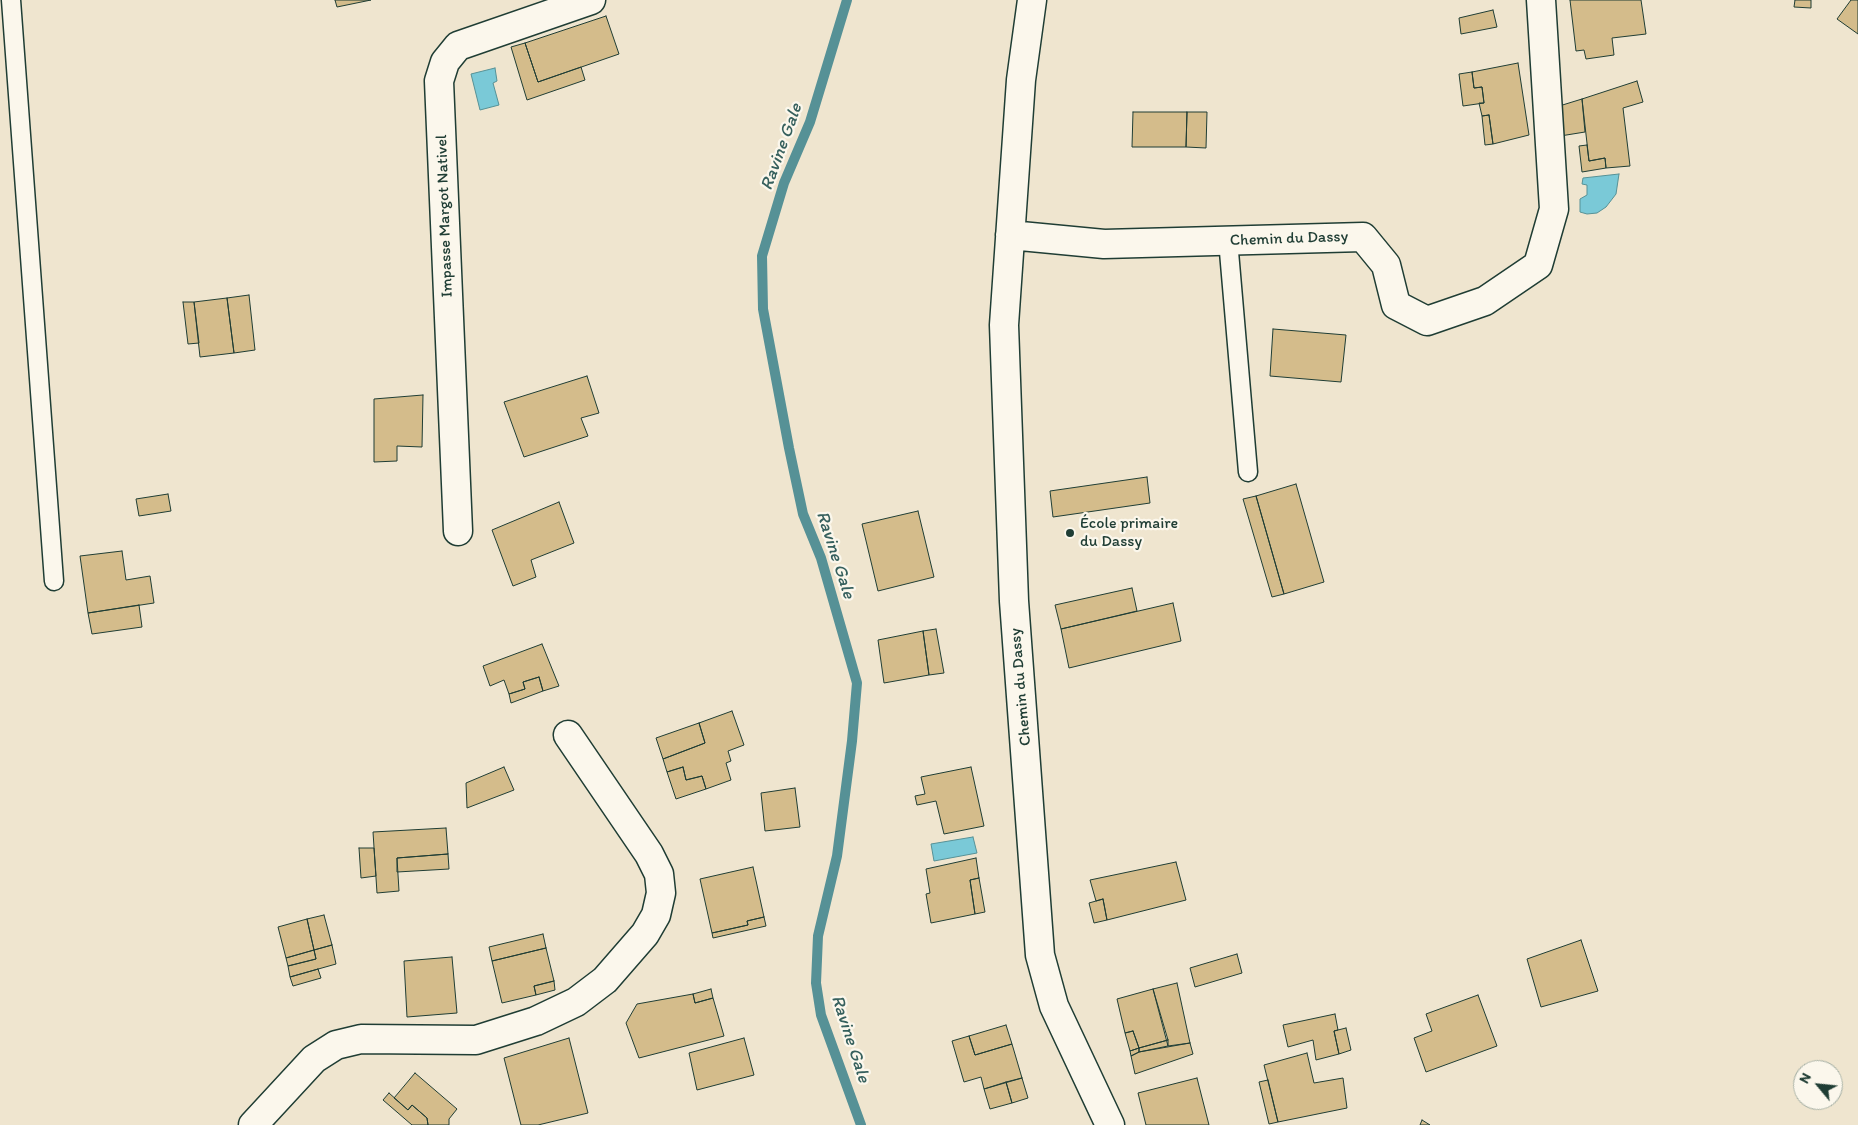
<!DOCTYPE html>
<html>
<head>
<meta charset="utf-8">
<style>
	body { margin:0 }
	#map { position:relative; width:1858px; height:1125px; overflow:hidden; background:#efe5cf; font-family:Itim,sans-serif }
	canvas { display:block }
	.north { position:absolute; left:1793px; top:1060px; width:50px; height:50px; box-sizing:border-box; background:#fbf7ec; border:1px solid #a3ada2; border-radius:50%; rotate:298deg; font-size:14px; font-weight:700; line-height:20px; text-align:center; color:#1f3d34 }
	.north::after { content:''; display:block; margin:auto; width:18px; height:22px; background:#1f3d34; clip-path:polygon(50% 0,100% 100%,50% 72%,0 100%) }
</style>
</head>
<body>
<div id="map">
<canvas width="1858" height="1125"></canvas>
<div class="north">N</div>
</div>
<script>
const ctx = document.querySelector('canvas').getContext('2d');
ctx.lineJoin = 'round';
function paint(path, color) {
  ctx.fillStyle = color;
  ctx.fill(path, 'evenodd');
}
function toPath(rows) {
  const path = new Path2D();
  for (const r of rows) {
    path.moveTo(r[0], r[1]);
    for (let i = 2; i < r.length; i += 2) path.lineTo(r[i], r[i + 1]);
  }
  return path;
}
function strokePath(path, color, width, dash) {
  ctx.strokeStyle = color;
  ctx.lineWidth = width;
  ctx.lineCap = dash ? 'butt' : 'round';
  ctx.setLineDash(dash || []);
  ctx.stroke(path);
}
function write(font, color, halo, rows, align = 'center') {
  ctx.font = font + ' Itim,sans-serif';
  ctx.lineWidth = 4.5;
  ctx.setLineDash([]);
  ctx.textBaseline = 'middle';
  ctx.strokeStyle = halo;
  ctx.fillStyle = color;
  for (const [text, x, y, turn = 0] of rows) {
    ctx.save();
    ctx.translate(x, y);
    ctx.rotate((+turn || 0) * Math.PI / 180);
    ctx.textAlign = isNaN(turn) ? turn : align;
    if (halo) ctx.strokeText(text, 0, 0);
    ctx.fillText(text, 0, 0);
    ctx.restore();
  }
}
const water = toPath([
	[495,68,497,81,493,83,499,105,480,110,471,74,495,68],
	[1619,174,1616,194,1606,207,1597,213,1587,214,1580,212,1580,199,1587,195,1587,185,1582,184,1583,178,1619,174],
	[973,837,977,853,934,861,931,844,973,837]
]);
const stream = toPath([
	[847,0,810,122,784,183,762,256,763,309,789,448,803,514,821,558,857,683,852,741,837,856,818,936,816,983,821,1015,861,1125]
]);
const building = toPath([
	[335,0,371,0,337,7,335,0],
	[1570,0,1641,0,1646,34,1612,38,1614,55,1586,59,1584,50,1576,51,1570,0],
	[1795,0,1811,0,1811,8,1794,7,1795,0],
	[1851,0,1858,0,1858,34,1837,19,1851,0],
	[1493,10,1497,27,1461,34,1459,18,1493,10],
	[606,16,619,54,538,82,525,43,606,16],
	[525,43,538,82,581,67,585,80,527,100,511,47,525,43],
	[1518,63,1529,135,1493,144,1489,115,1482,116,1479,103,1484,103,1482,87,1474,88,1472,72,1518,63],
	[1472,72,1474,88,1482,87,1484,103,1463,106,1459,74,1472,72],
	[1637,81,1643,102,1623,108,1630,166,1606,168,1605,158,1589,161,1582,99,1637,81],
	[1582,99,1585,132,1554,137,1556,107,1582,99],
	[1133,112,1187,112,1186,147,1132,147,1133,112],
	[1187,112,1207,112,1206,148,1186,147,1187,112],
	[1489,115,1493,144,1485,145,1482,116,1489,115],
	[1587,145,1589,161,1605,158,1606,168,1582,172,1579,146,1587,145],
	[249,295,255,350,234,353,227,298,249,295],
	[227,298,234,353,200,357,194,302,227,298],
	[183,302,194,302,199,343,188,344,183,302],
	[1273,329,1346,335,1341,382,1270,376,1273,329],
	[587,376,599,413,581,418,588,436,524,457,504,402,587,376],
	[423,395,422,447,397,446,397,461,374,462,374,399,423,395],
	[1147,477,1150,503,1053,517,1050,491,1147,477],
	[1296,484,1324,582,1284,594,1256,496,1296,484],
	[168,494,171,511,139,516,136,499,168,494],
	[1256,496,1284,594,1272,597,1243,499,1256,496],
	[559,502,574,543,531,560,536,577,513,586,492,530,559,502],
	[918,511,934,577,878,591,862,524,918,511],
	[122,551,126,580,150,576,154,603,88,613,80,556,122,551],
	[1132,588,1137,611,1061,629,1055,605,1132,588],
	[1173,603,1181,641,1069,668,1061,629,1173,603],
	[139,605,142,627,92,634,88,613,139,605],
	[936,629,944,673,929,675,923,631,936,629],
	[923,631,929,675,884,683,878,640,923,631],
	[542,644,559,686,543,691,539,677,523,682,525,689,509,694,504,680,490,686,483,666,542,644],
	[539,677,543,691,511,703,509,694,525,689,523,682,539,677],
	[732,711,744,745,728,751,731,761,726,763,731,780,706,789,702,776,686,780,683,767,667,772,663,759,705,743,699,723,732,711],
	[699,723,705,743,663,759,656,738,699,723],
	[504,767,514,790,467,808,466,783,504,767],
	[683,767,686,780,702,776,706,789,676,799,667,772,683,767],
	[971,767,984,826,944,834,936,801,917,805,915,796,925,794,921,777,971,767],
	[795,788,800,827,765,831,761,793,795,788],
	[446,828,448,854,397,858,399,891,377,893,373,832,446,828],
	[359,848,374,848,376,876,361,878,359,848],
	[448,854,449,869,397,872,397,858,448,854],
	[976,858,979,878,970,880,975,914,931,923,926,894,930,893,926,869,976,858],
	[1176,862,1186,900,1107,920,1103,899,1096,901,1090,880,1176,862],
	[753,867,764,917,747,921,748,925,712,933,700,879,753,867],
	[979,878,985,912,975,914,970,880,979,878],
	[1103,899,1107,920,1094,923,1089,903,1103,899],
	[324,915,332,945,314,950,307,919,324,915],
	[764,917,766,926,713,938,712,933,748,925,747,921,764,917],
	[307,919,314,950,286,958,278,927,307,919],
	[543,934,546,948,492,961,489,947,543,934],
	[1581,940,1598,991,1541,1007,1527,959,1581,940],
	[332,945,336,964,290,977,288,966,316,959,314,950,332,945],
	[546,948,554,981,534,986,536,995,502,1003,492,961,546,948],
	[314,950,316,959,288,966,286,958,314,950],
	[1237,954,1242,973,1195,987,1190,968,1237,954],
	[452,957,457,1013,407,1017,404,961,452,957],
	[318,969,321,978,293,986,290,977,318,969],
	[554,981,555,990,536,995,534,986,554,981],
	[1177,983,1190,1043,1168,1046,1153,989,1177,983],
	[711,989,713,998,695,1003,693,994,711,989],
	[1153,989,1168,1040,1139,1048,1133,1031,1125,1033,1117,999,1153,989],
	[693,994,695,1003,713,998,724,1036,639,1058,626,1023,637,1004,693,994],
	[1478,995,1497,1046,1426,1072,1414,1038,1432,1031,1426,1014,1478,995],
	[1335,1014,1338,1030,1334,1031,1339,1054,1316,1060,1313,1040,1288,1047,1283,1025,1335,1014],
	[1006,1025,1012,1044,975,1055,969,1036,1006,1025],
	[1346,1028,1351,1050,1339,1054,1334,1031,1346,1028],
	[1133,1031,1139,1048,1130,1051,1125,1033,1133,1031],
	[969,1036,975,1055,1012,1044,1022,1078,984,1089,981,1077,964,1082,952,1041,969,1036],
	[569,1038,588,1113,538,1125,521,1125,504,1058,569,1038],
	[744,1038,754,1075,697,1090,689,1053,744,1038],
	[1168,1040,1168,1046,1139,1052,1139,1048,1168,1040],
	[1190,1043,1193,1054,1135,1074,1131,1056,1139,1052,1190,1043],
	[1139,1048,1139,1052,1131,1056,1130,1051,1139,1048],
	[1307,1053,1314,1083,1343,1078,1347,1108,1278,1122,1264,1065,1307,1053],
	[415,1073,457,1109,449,1119,449,1125,428,1125,427,1118,412,1105,408,1110,394,1098,415,1073],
	[1022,1078,1028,1098,1012,1103,1006,1082,1022,1078],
	[1197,1078,1209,1125,1146,1125,1138,1093,1197,1078],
	[1268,1080,1278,1122,1269,1124,1259,1082,1268,1080],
	[1006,1082,1012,1103,990,1109,984,1089,1006,1082],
	[389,1093,408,1110,412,1105,427,1118,428,1125,412,1125,383,1100,389,1093],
	[1422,1120,1430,1125,1420,1125,1422,1120]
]);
const service = toPath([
	[11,0,54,581],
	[1228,240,1248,472]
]);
const minor = toPath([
	[1032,0,1021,80,1004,325,1014,601,1040,955,1054,1006,1110,1125],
	[1010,235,1104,244,1363,237,1386,265,1396,305,1427,321,1485,301,1538,265,1554,209,1541,0],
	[458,531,439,81,445,62,458,46,591,0],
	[253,1125,314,1059,336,1045,361,1039,476,1040,536,1021,576,1002,605,980,645,934,656,915,661,893,659,874,649,854,568,735]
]);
const markers = [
	[1070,533,5,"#1f3d34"]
];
const streetNames = [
	["Impasse Margot Nativel",445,216,-92],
	["Chemin du Dassy",1289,239,-2],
	["Chemin du Dassy",1021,687,-95]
];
const poiNames = [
	["École primaire",1080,524],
	["du Dassy",1080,542]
];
const waterNames = [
	["Ravine Gale",782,147,-70],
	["Ravine Gale",835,555,72],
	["Ravine Gale",850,1039,72]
];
paint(water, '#7ac9d7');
strokePath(water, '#569196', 1);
strokePath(stream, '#569196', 10);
paint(building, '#d4bc8b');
strokePath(building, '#1f3d34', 1);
strokePath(service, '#1f3d34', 21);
strokePath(minor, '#1f3d34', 31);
strokePath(service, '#fbf7ec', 18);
strokePath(minor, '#fbf7ec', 28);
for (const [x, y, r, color] of markers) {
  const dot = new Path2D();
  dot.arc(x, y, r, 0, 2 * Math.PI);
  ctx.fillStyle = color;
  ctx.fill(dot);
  strokePath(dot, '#fbf7ec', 2);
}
write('16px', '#1f3d34', '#fbf7ec', streetNames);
write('16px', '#1f3d34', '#fbf7ec', poiNames, 'left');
write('italic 18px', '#36605d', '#fbf7ec', waterNames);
</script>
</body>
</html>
